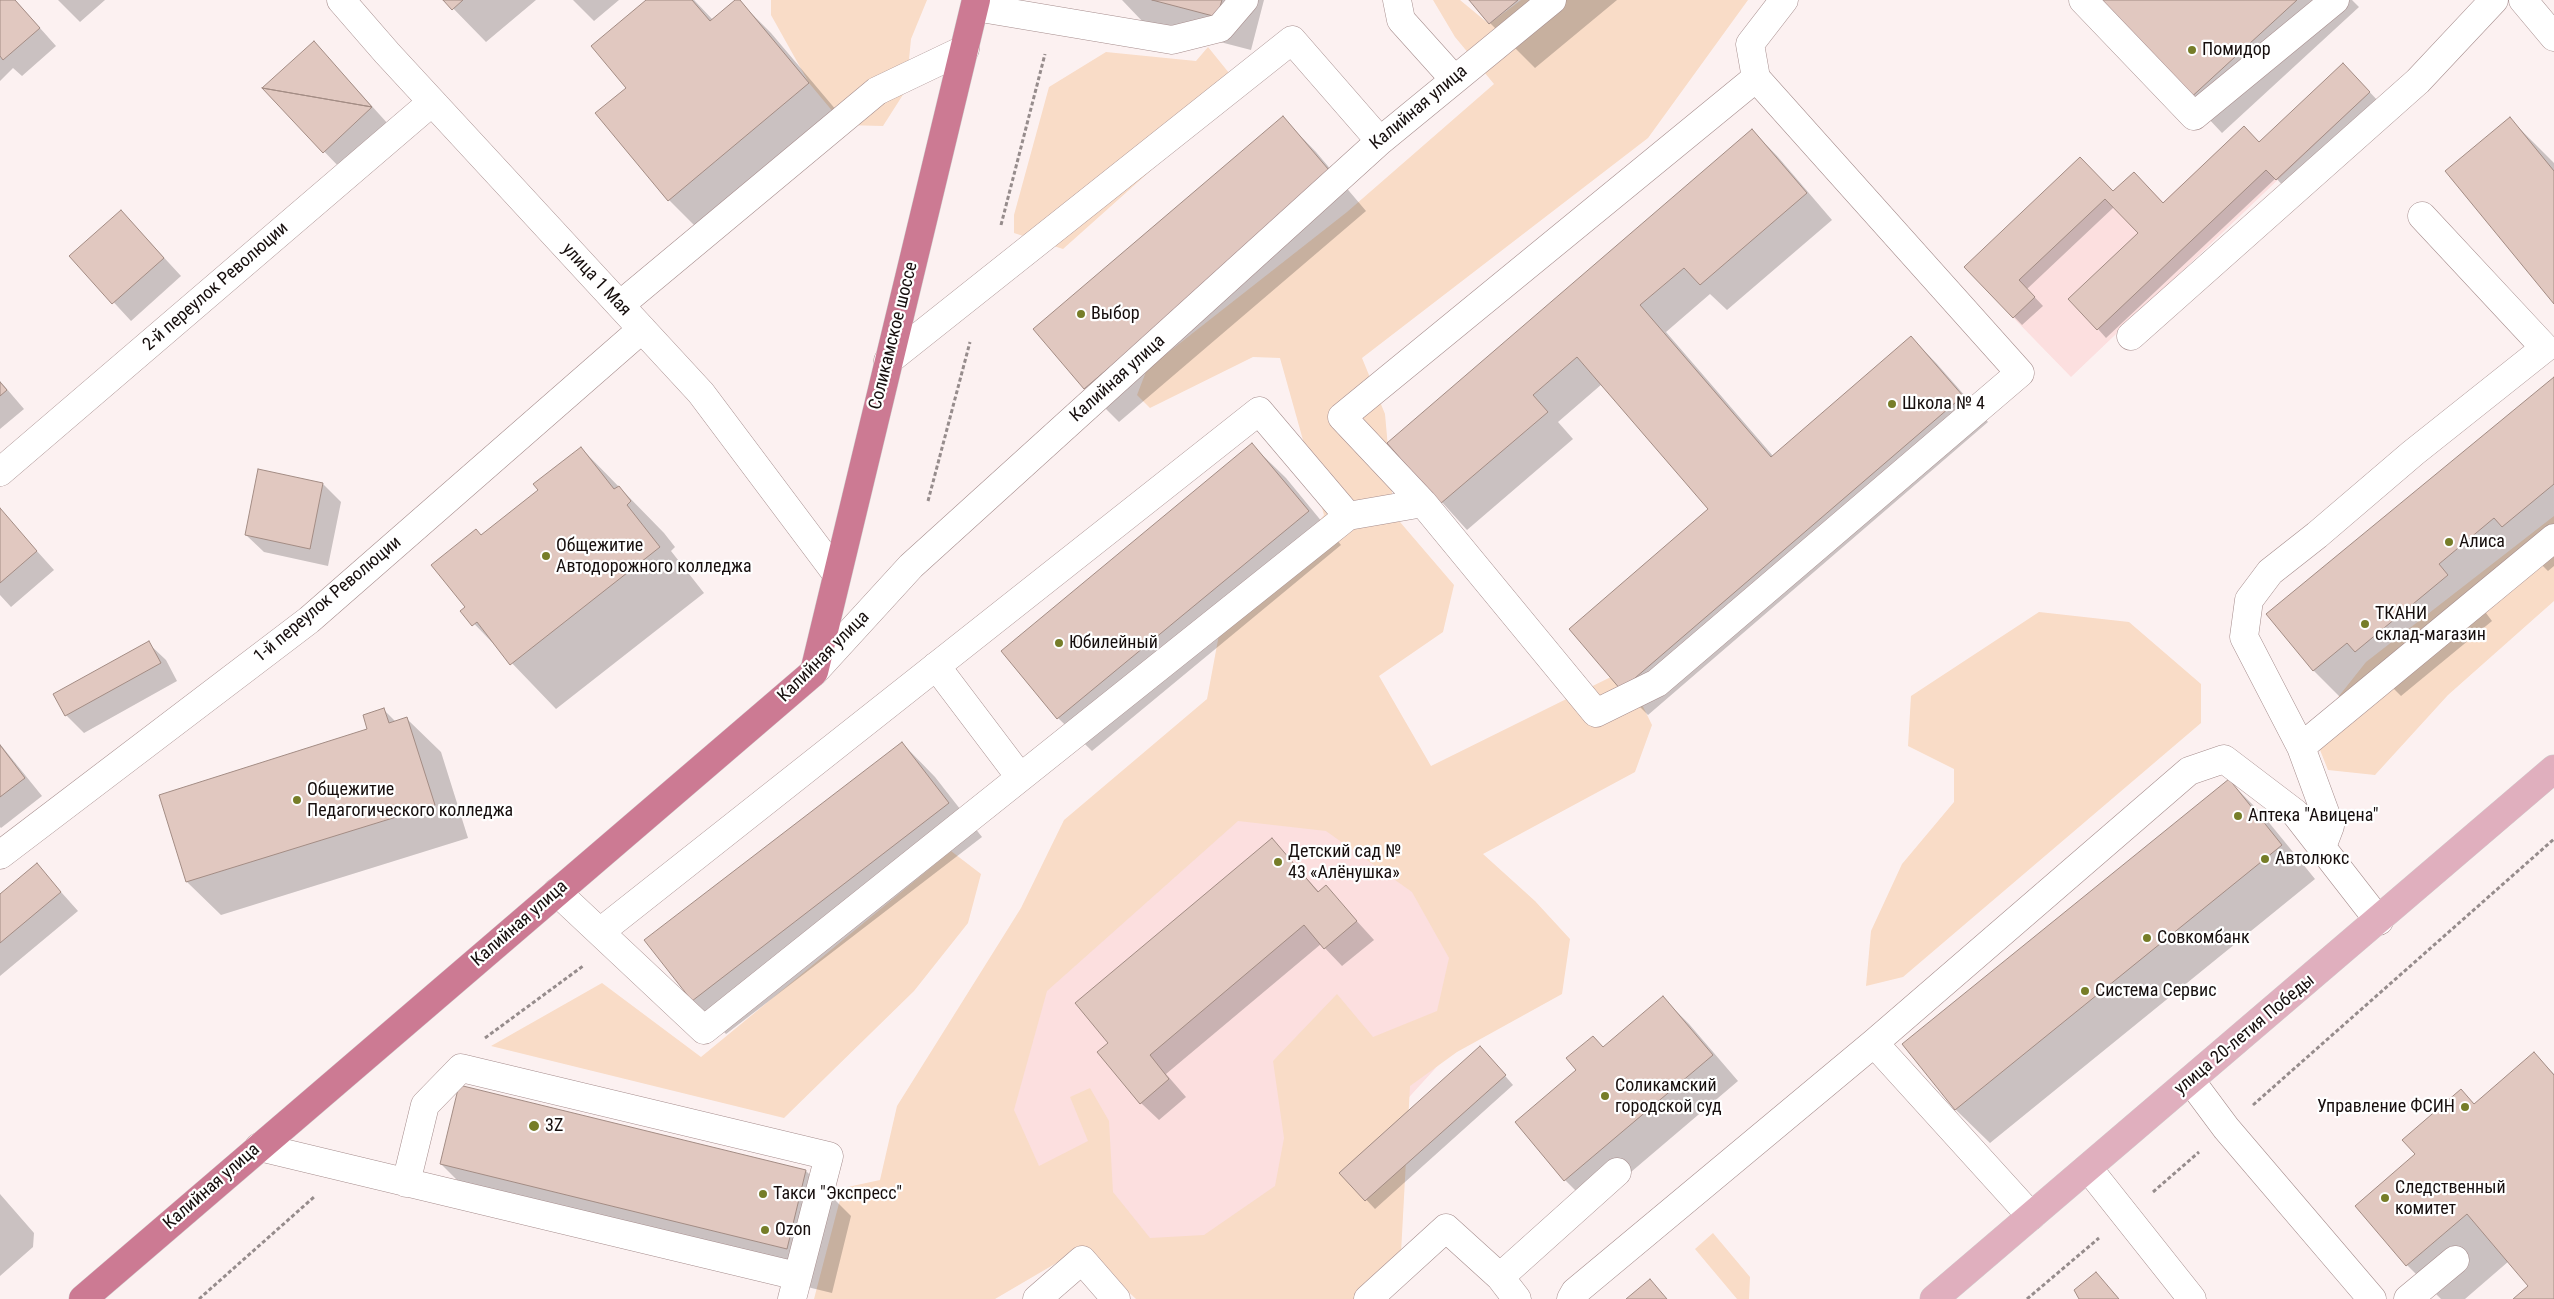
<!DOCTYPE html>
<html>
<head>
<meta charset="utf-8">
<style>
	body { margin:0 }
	canvas { display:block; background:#fcf1f1 }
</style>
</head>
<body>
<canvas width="2554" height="1299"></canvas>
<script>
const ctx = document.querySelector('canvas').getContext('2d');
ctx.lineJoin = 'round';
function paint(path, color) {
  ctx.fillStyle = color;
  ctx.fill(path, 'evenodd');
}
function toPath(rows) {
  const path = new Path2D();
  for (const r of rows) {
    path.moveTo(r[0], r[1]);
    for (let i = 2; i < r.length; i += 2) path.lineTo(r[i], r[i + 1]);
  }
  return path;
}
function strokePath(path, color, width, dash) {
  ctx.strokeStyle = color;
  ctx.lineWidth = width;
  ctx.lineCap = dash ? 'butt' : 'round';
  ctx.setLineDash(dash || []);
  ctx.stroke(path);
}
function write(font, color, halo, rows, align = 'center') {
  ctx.font = font + ' "Roboto Condensed",sans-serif';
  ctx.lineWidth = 4.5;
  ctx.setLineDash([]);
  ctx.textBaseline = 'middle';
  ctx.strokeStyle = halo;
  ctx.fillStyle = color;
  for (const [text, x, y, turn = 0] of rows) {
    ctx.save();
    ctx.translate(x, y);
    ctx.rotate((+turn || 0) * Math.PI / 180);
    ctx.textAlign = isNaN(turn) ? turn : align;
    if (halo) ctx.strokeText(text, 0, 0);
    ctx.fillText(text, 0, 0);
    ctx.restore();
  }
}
const built = toPath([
	[2343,63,2370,92,2071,377,1964,267,2080,157,2113,191,2134,172,2163,202,2244,126,2259,142],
	[1308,652,1528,967,1242,1280,918,1195,979,1018]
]);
const green = toPath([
	[771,0,927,0,911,39,906,90,883,126,844,125,809,83,771,15],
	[1433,0,1460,0,1489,24,1521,0,1748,0,1648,138,1362,358,1385,414,1394,515,1454,585,1443,632,1379,676,1431,766,1625,670,1652,725,1635,772,1483,854,1535,901,1570,939,1562,994,1457,1052,1410,1086,1401,1253,1361,1299,1136,1299,1082,1248,995,1299,814,1299,843,1188,880,1180,897,1106,1021,908,1064,820,1207,699,1223,613,1304,540,1324,515,1280,358,1253,357,1150,408,1137,395,1147,369,1347,212,1494,84,1455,37],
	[1238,821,1326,831,1412,892,1449,958,1437,1011,1373,1037,1337,994,1273,1061,1284,1138,1275,1186,1204,1235,1150,1238,1113,1192,1109,1121,1090,1088,1070,1097,1088,1141,1039,1166,1014,1110,1047,991],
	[1208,47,1242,89,1063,249,1014,233,1014,215,1049,87,1106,52,1196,61],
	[2554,516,2554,601,2448,695,2375,775,2328,770,2312,730,2366,662],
	[2039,612,2129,622,2201,684,2201,723,1903,977,1866,986,1871,931,1902,864,1954,802,1954,769,1908,746,1911,696],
	[951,851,981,874,968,923,914,991,784,1118,491,1046,602,983,701,1057],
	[1713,1233,1750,1277,1749,1299,1737,1299,1695,1249]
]);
const shadow = toPath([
	[0,0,15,0,56,46,22,76,13,68,0,81],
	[58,0,105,0,80,22],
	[445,0,536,0,486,42],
	[573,0,619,0,594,21],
	[648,0,694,0,713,20,738,0,771,33,842,117,703,234,669,200,597,114,627,88],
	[1122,0,1264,0,1251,50,1143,22],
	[1470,0,1617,0,1535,68,1490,23],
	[2097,0,2352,0,2359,7,2222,133],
	[331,61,389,125,342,170,263,88],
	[2352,73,2378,101,2285,188,2276,178,2106,338,2098,329,2139,233,2114,207,2027,289,2043,306,2022,325,1966,267,2113,193,2163,204,2259,144],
	[1283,118,1316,152,1366,211,1119,422,1085,388,1035,330],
	[2510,119,2554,163,2554,302],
	[1752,130,1778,157,1832,220,1727,310,1710,294,1666,332,1773,456,1911,337,1937,364,1988,422,1648,715,1622,689,1710,509,1602,384,1558,422,1573,439,1467,530,1389,443],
	[121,211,181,276,131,321,71,256],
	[2554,378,2554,566,2548,571,2539,562,2483,609,2492,621,2401,696,2393,688,2359,716,2314,671,2268,615],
	[0,381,24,409,0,429],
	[1252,445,1286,478,1341,545,1092,751,1058,718,1003,651],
	[581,448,664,533,675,547,671,551,704,593,556,709,462,611,467,607,482,536,539,490],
	[259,471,323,484,341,502,328,566,264,552,246,535],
	[0,510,54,570,11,607,0,595],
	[148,643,166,660,177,681,84,733,66,715],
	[384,710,396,722,407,719,441,752,468,838,221,915,187,882,161,796,369,730],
	[902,743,935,777,982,837,726,1034,693,1001],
	[0,744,42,796,1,828,0,827],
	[2229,781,2262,814,2315,879,1990,1143,1956,1110,1904,1045],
	[1272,840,1319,892,1326,887,1374,940,1342,966,1321,944,1166,1074,1186,1097,1159,1120,1141,1103,1110,1043],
	[37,865,78,911,0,976,0,895],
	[1663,998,1689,1024,1738,1081,1591,1206,1565,1180,1604,1048],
	[2534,1054,2554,1074,2554,1299,2515,1299,2530,1286,2509,1261,2465,1299,2441,1299,2407,1265,2417,1154,2461,1091,2475,1105],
	[1488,1056,1513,1085,1375,1209,1341,1173],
	[441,1164,806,1171,851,1216,832,1293,486,1209],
	[0,1194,34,1233,33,1247,0,1276]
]);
const building = toPath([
	[0,0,15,0,40,28,3,60,0,56,0,0],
	[443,0,463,0,452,10,443,0],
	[646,0,692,0,710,21,735,0,740,0,809,83,668,201,595,113,626,88,591,46,646,0],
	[1152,0,1222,0,1217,17,1152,0],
	[1469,0,1518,0,1489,24,1469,0],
	[2096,0,2297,0,2187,101,2096,0],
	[314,41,372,107,262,88,314,41],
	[2343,63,2370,92,2276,180,2266,170,2097,330,2068,299,2138,233,2105,199,2019,280,2035,297,2013,318,1964,267,2080,157,2113,191,2134,172,2163,203,2244,126,2259,142,2343,63],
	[262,88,372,107,323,153,262,88],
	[1283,116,1334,176,1084,389,1033,329,1283,116],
	[2510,117,2554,171,2554,304,2445,171,2510,117],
	[1752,129,1807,193,1700,285,1684,268,1640,305,1771,457,1911,336,1963,396,1621,690,1569,629,1708,509,1577,357,1533,395,1548,412,1440,504,1387,443,1752,129],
	[121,210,164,258,112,304,69,256,121,210],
	[2554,377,2554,484,2502,527,2494,518,2439,564,2448,575,2355,652,2347,643,2313,671,2266,614,2554,377],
	[0,382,7,390,0,396,0,382],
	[1252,443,1309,511,1057,719,1001,651,1252,443],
	[581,447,614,489,619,486,631,501,627,505,660,547,510,665,477,622,472,626,460,611,465,607,431,565,476,529,481,535,538,490,533,484,581,447],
	[258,469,323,483,310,549,245,535,258,469],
	[0,508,37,551,0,583,0,508],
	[149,641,161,663,65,716,53,694,149,641],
	[384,708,389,723,407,717,435,805,186,882,159,795,367,729,363,715,384,708],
	[902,742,949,803,692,1001,644,940,902,742],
	[0,745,25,778,0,797,0,745],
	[2229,779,2282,845,1955,1110,1902,1044,2229,779],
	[1272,838,1318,892,1326,885,1357,921,1324,949,1304,925,1150,1055,1169,1079,1140,1104,1097,1052,1108,1043,1075,1003,1272,838],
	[37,863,61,892,0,943,0,894,37,863],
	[1663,996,1713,1055,1564,1181,1515,1122,1576,1070,1566,1058,1593,1036,1603,1047,1663,996],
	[1480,1046,1506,1075,1365,1201,1339,1173,1480,1046],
	[2534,1052,2554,1075,2554,1299,2513,1299,2528,1286,2467,1214,2406,1266,2355,1206,2415,1154,2402,1140,2461,1089,2474,1104,2534,1052],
	[459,1085,806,1170,787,1249,440,1164,459,1085],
	[2096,1272,2119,1299,2079,1299,2074,1290,2096,1272],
	[1650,1279,1667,1299,1626,1299,1650,1279]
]);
const path = toPath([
	[1001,225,1045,54],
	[928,501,970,342],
	[485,1038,583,966],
	[2253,1105,2554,839],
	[2153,1192,2199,1152],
	[199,1299,314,1197],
	[2027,1299,2099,1238]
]);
const minor = toPath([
	[341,0,387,53,701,393,836,573],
	[1397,0,1401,20,1454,79],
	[2083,0,2194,116,2335,0],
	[2523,0,2554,37],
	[975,7,1172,40,1220,28,1244,0],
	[620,305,877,91,965,49],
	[2131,336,2418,81,2494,0],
	[888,361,1292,40,1380,141],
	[0,472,432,102],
	[1423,503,1342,417,1756,78],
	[1348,516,1423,503,1596,713,1657,683,2020,373,1756,78,1750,44,1784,0],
	[936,666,1020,777],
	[814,672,911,566,1380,141,1552,0],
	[2301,747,2554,538],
	[2322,847,2330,826,2301,747,2244,637,2249,600,2270,572,2317,535,2413,453,2545,348,2422,216],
	[0,855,309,620,642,329],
	[557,892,704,1030,1348,516,1259,411,600,932],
	[1874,1043,2031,1216],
	[2191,1081,2226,1128,2372,1299],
	[259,1147,797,1276],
	[2088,1168,2192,1299],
	[406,1183,425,1105,461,1068,829,1156,792,1299],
	[1037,1299,1082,1260,1116,1299],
	[1368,1299,1446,1228,1500,1277],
	[1517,1299,1500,1277,1617,1172],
	[1571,1299,1575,1292,1874,1043,2189,771,2224,759,2295,813,2379,921],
	[2408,1299,2455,1260]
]);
const major = toPath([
	[1934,1299,2554,769]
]);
const highway = toPath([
	[83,1299,814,672,976,0]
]);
const markers = [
	[2192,50,5,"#767d28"],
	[1081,314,5,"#767d28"],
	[1892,404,5,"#767d28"],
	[2449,542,5,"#767d28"],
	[546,556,5,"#767d28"],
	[2365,624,5,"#767d28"],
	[1059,643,5,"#767d28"],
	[297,800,5,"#767d28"],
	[2238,816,5,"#767d28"],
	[2265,859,5,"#767d28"],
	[1278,862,5,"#767d28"],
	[2147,938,5,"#767d28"],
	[2085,991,5,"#767d28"],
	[1605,1096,5,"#767d28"],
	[2465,1107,5,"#767d28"],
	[534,1126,6,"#767d28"],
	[763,1194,5,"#767d28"],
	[2385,1198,5,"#767d28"],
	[765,1230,5,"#767d28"]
];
const poiNames = [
	["Помидор",2202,50],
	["Выбор",1091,314],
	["Школа № 4",1902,404],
	["Алиса",2459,542],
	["Общежитие",556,546],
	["Автодорожного колледжа",556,567],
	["ТКАНИ",2375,614],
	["склад-магазин",2375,635],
	["Юбилейный",1069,643],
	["Общежитие",307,790],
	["Педагогического колледжа",307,811],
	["Аптека \"Авицена\"",2248,816],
	["Детский сад №",1288,852],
	["43 «Алёнушка»",1288,873],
	["Автолюкс",2275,859],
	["Совкомбанк",2157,938],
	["Система Сервис",2095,991],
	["Соликамский",1615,1086],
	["городской суд",1615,1107],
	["Управление ФСИН",2455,1107,"right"],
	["3Z",545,1126],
	["Следственный",2395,1188],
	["комитет",2395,1209],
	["Такси \"Экспресс\"",773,1194],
	["Ozon",775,1230]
];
const streetNames = [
	["Калийная улица",1419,108,-40],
	["улица 1 Мая",596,280,47],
	["2-й переулок Революции",216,287,-41],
	["Соликамское шоссе",894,336,-76],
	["Калийная улица",1118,379,-42],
	["1-й переулок Революции",328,600,-40],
	["Калийная улица",824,657,-45],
	["Калийная улица",520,924,-41],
	["улица 20-летия Победы",2245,1035,-40],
	["Калийная улица",212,1187,-41]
];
paint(built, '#fcdfdf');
paint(green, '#f9dcc7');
paint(shadow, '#0003');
paint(building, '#e1c8c0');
strokePath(building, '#a38c84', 1);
strokePath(minor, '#a68d8d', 29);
strokePath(major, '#d0cfcf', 29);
strokePath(highway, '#d0cfcf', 29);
strokePath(path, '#968c8c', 3, [4, 2.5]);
strokePath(minor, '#fff', 28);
strokePath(major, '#e0afbe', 28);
strokePath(highway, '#cc7a93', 28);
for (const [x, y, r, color] of markers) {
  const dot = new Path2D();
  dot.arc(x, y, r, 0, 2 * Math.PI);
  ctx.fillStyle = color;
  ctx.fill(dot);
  strokePath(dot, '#fff', 2);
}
write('18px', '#160e0d', '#fff', poiNames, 'left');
write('18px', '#160e0d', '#fff', streetNames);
</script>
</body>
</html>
